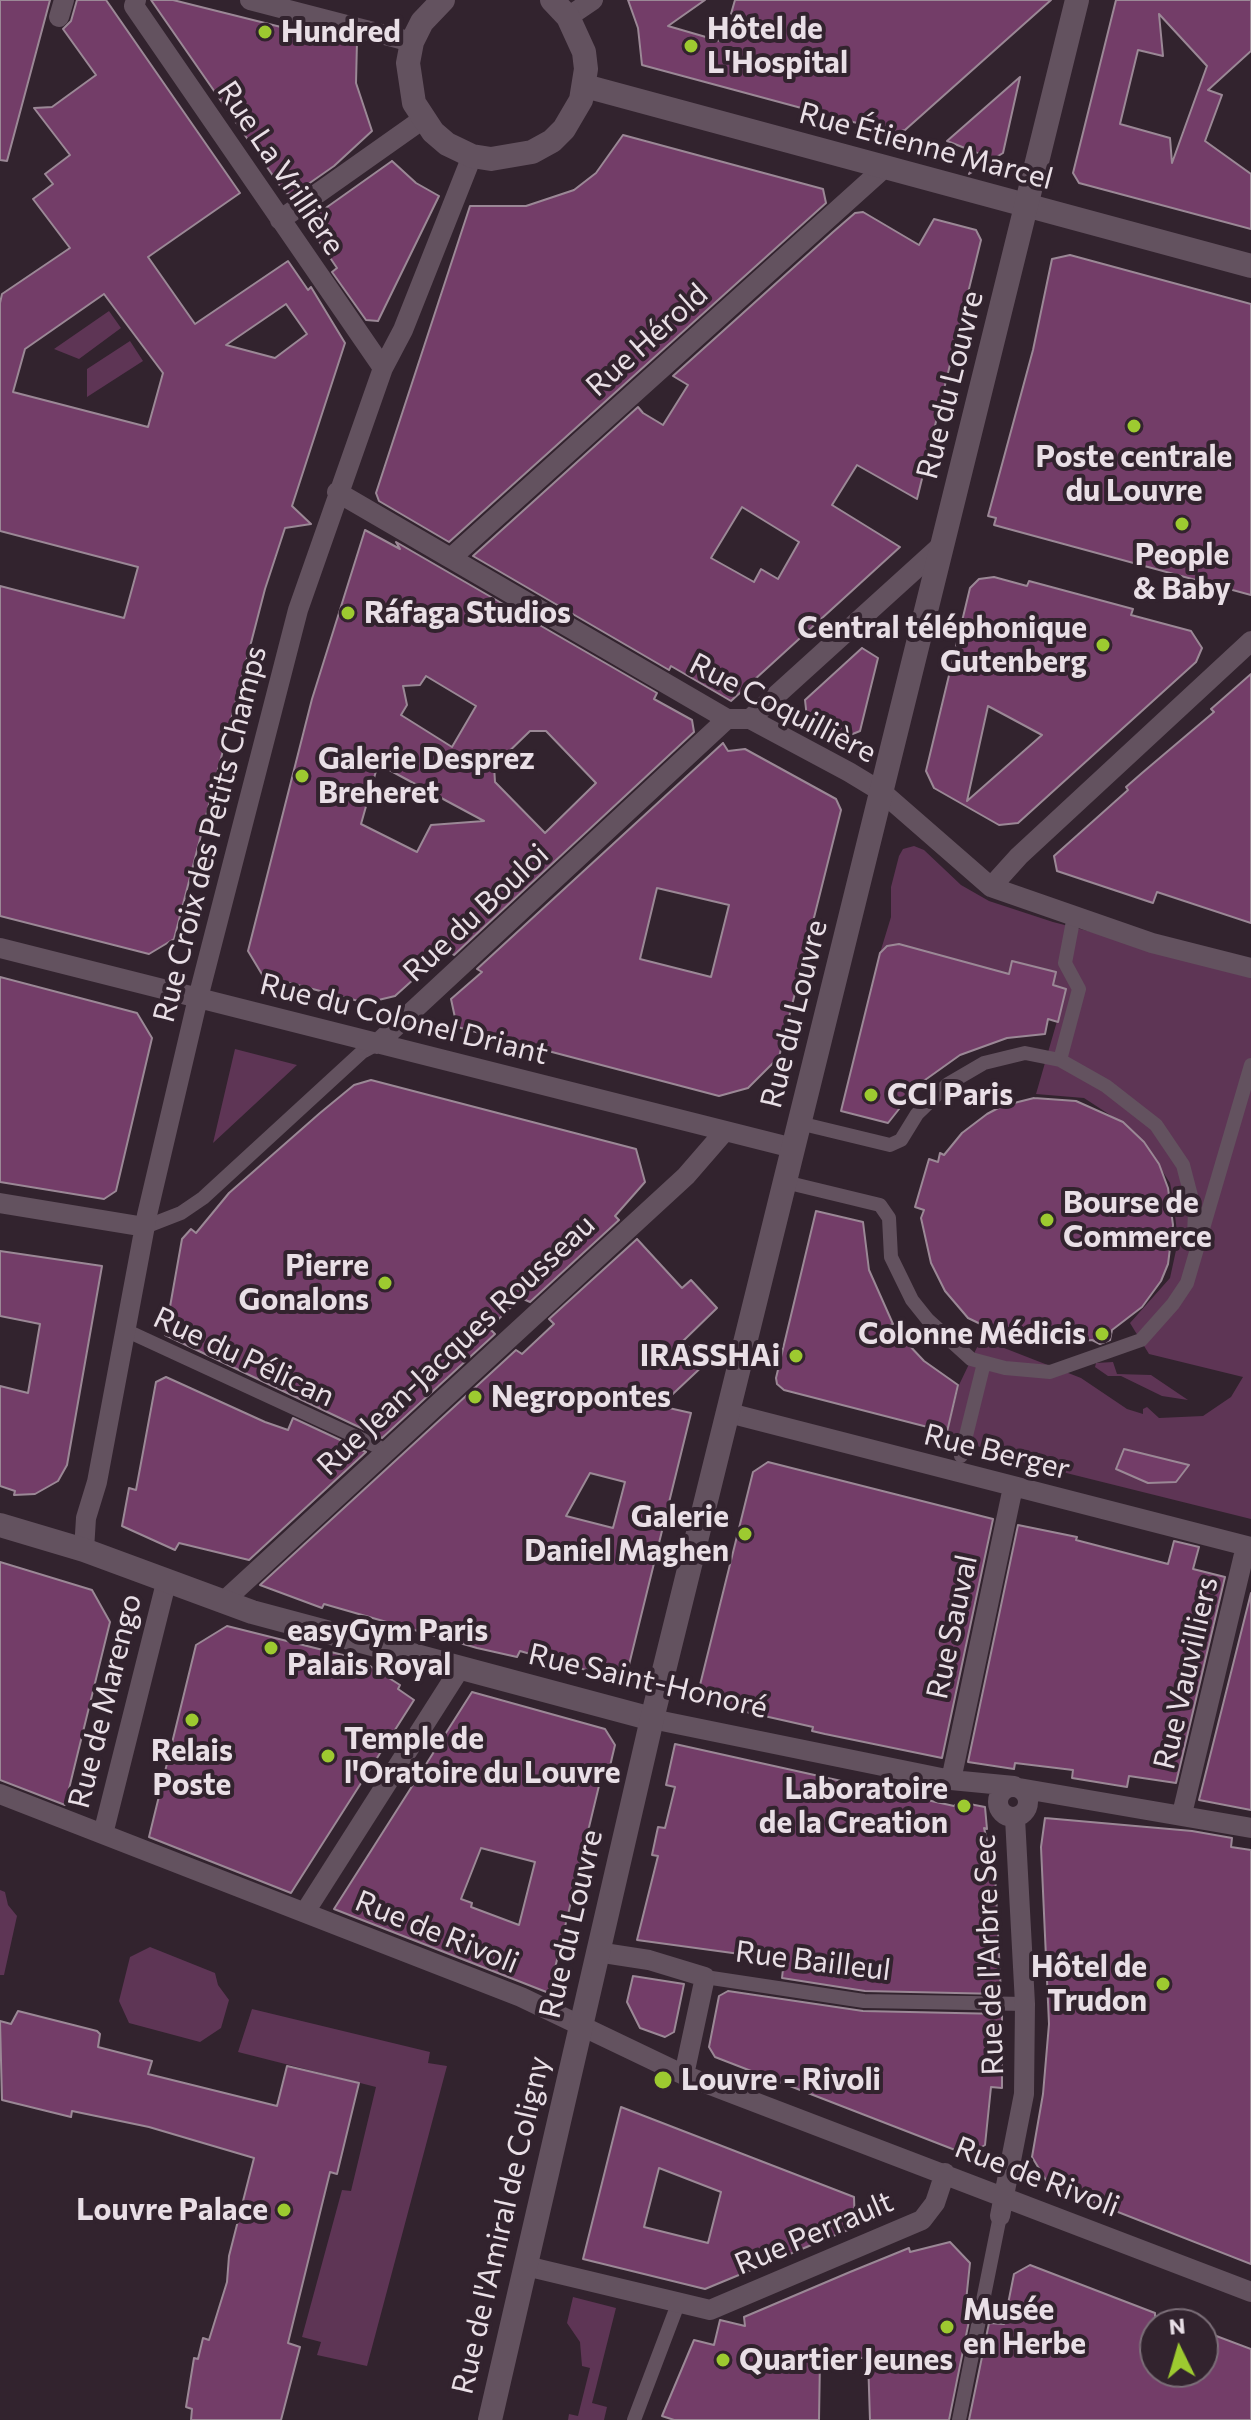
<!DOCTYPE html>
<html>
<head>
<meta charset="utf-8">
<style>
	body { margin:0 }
	#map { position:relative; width:1251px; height:2420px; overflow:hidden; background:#32232e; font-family:Commissioner,sans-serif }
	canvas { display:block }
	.north { position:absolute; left:1139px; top:2308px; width:80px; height:80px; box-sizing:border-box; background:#32232e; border:2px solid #7b6e78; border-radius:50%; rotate:355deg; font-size:22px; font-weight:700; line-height:32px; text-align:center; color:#e9dfe6 }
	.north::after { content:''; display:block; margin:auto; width:28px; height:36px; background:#9dca30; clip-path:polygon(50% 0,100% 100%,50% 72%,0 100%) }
</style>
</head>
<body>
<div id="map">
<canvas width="1251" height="2420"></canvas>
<div class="north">N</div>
</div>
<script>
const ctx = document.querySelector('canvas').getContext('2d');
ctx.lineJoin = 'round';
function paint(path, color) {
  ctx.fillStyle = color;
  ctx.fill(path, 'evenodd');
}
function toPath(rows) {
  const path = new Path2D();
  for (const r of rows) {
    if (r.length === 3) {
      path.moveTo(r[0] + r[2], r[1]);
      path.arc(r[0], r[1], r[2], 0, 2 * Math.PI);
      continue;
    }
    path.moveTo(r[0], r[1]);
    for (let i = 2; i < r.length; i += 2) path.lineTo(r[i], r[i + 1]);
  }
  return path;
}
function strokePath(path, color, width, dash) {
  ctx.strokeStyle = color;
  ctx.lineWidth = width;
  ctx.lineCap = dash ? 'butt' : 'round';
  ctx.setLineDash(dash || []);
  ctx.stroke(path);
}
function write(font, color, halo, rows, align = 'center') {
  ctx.font = font + ' Commissioner,sans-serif';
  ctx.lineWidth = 8;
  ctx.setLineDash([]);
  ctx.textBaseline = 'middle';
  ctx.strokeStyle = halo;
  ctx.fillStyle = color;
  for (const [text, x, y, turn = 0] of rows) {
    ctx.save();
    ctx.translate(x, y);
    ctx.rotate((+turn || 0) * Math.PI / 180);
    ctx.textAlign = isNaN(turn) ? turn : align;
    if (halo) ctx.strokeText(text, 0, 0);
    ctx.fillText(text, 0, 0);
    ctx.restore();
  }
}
const green = toPath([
	[109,311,121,328,79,359,54,349],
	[130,341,143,361,87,397,87,369],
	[914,846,924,850,961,885,989,901,1053,922,1251,973,1251,1519,1006,1458,947,1433,959,1385,981,1339,1081,1378,1127,1409,1143,1414,1143,1409,1147,1407,1159,1418,1203,1416,1231,1397,1243,1377,1149,1354,1130,1323,1170,1278,1178,1241,1173,1198,1170,1183,1154,1158,1127,1126,1084,1098,1036,1094,1066,990,1053,985,1056,972,1013,961,1009,974,894,945,880,953,891,917,891,887,899,856,903,849],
	[235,1049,297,1065,213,1143],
	[1113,1362,1117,1374,1151,1375,1188,1400,1162,1396,1121,1376,1108,1376,1095,1367,1096,1363],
	[0,1890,5,1892,8,1905,17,1916,4,1975,0,1975],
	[150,1947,215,1973,218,1985,229,2000,221,2028,200,2042,129,2023,119,2001,130,1957],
	[252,2009,430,2052,428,2063,447,2066,367,2366,317,2355,321,2342,302,2337,342,2190,351,2191,376,2087,238,2052],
	[573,2297,616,2308,592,2403,607,2407,604,2420,568,2420,569,2414,578,2416,590,2368,582,2366,580,2342,567,2323]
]);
const building = toPath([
	[0,0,50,0,7,161,0,160,0,0],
	[77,0,106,0,240,193,148,257,195,324,288,261,308,290,311,287,345,343,292,506,311,524,285,528,265,589,174,939,149,954,0,916,0,586,124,618,138,567,0,531,0,303,2,294,70,248,33,199,53,184,45,174,70,155,34,108,52,107,96,75,63,29,71,21,77,0],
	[104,294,163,373,148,427,13,392,25,349,104,294],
	[286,304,307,334,275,358,226,345,286,304],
	[151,0,173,0,333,40,334,35,357,41,356,83,372,131,334,166,294,194,285,193,151,0],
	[628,0,705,0,668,26,723,42,735,0,1051,0,905,130,894,133,642,65,638,28,628,0],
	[1116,0,1251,0,1251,51,1208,90,1222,95,1205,141,1251,174,1251,229,1079,183,1073,173,1116,0],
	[1159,14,1207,66,1172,163,1170,138,1120,124,1138,50,1163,56,1159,14],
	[1020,77,1003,153,969,174,980,154,947,141,1020,77],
	[623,135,823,189,826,203,449,542,379,501,376,493,470,206,526,206,574,190,596,173,623,135],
	[392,161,416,183,439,196,378,321,366,320,332,272,337,268,306,222,392,161],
	[863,212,919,245,934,219,976,230,981,240,965,305,970,306,966,326,960,324,917,499,857,465,832,505,900,547,731,701,671,666,669,670,473,556,638,407,643,413,663,425,688,385,673,376,833,232,855,213,863,212],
	[742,507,799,542,778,579,761,569,754,582,711,558,742,507],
	[1070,255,1251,304,1251,595,994,525,996,518,988,516,1033,350,1052,259,1070,255],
	[365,530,400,549,396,542,657,693,654,699,692,720,694,732,454,955,446,950,395,996,366,1003,263,976,248,951,312,699,365,530],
	[426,676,476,706,452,747,401,715,407,705,403,686,420,685,426,676],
	[530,731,546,731,596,783,545,833,495,782,494,766,530,731],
	[378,764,484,821,431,825,417,852,361,824,378,764],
	[994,577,1027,586,1029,581,1133,609,1131,615,1191,631,1202,648,1196,662,1018,823,999,825,934,788,926,771,970,588,979,579,994,577],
	[988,706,1042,735,967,801,988,706],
	[862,648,878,658,860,731,843,738,807,718,805,700,862,648],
	[1251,674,1251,923,1157,892,1153,903,1057,871,1054,856,1128,790,1126,787,1142,773,1214,712,1211,709,1251,674],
	[723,743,728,751,745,749,836,799,841,810,779,1057,748,1088,719,1096,457,1027,451,999,482,972,477,969,723,743],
	[657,888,729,905,711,977,640,959,657,888],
	[899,944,1009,974,1012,961,1056,972,1053,985,1066,989,1058,1022,1048,1019,1045,1034,1007,1038,960,1055,918,1085,888,1123,841,1111,880,953,887,946,899,944],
	[0,977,137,1013,152,1038,116,1191,104,1199,0,1182,0,977],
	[371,1080,636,1149,645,1182,615,1216,619,1220,530,1302,521,1298,489,1328,495,1334,382,1438,165,1335,182,1239,191,1229,196,1233,229,1193,320,1113,354,1085,371,1080],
	[1034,1098,1076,1101,1123,1122,1144,1142,1159,1164,1168,1188,1173,1225,1168,1264,1161,1281,1142,1307,1112,1330,1110,1340,1100,1344,1092,1340,1049,1345,1018,1342,968,1318,945,1291,931,1263,921,1218,924,1210,915,1207,929,1159,938,1162,940,1153,944,1155,962,1133,987,1114,1002,1106,1034,1098],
	[816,1211,863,1222,869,1270,893,1324,890,1325,924,1361,958,1385,947,1432,784,1390,777,1384,776,1378,816,1211],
	[637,1239,682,1288,691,1280,717,1308,682,1342,708,1361,660,1406,691,1413,627,1673,617,1679,520,1651,517,1657,477,1648,324,1604,322,1608,260,1585,516,1350,522,1354,554,1324,549,1319,637,1239],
	[590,1473,625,1482,613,1528,566,1516,590,1473],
	[0,1251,102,1266,67,1465,58,1481,35,1494,14,1495,15,1491,0,1486,0,1386,28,1393,40,1324,0,1316,0,1251],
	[166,1377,265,1422,288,1430,293,1418,366,1452,249,1560,179,1543,175,1550,122,1526,129,1488,136,1490,156,1382,166,1377],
	[1124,1449,1189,1465,1176,1482,1148,1483,1116,1469,1124,1449],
	[768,1462,993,1519,942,1758,825,1734,812,1731,813,1727,711,1704,702,1696,700,1685,753,1472,768,1462],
	[1018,1525,1077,1537,1076,1540,1168,1564,1174,1541,1199,1547,1193,1569,1225,1577,1176,1783,1129,1776,1127,1787,1072,1778,1073,1770,1015,1763,1014,1769,968,1762,1018,1525],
	[0,1562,92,1590,110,1622,65,1805,0,1780,0,1562],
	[1251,1593,1251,1810,1199,1800,1251,1593],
	[227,1626,359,1659,400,1685,398,1689,414,1700,291,1893,149,1837,196,1645,227,1626],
	[472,1692,605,1729,615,1745,610,1766,604,1765,549,1993,334,1909,472,1692],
	[481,1848,535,1862,519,1925,471,1907,472,1903,461,1899,481,1848],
	[675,1744,954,1806,959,1802,985,1807,987,1829,984,1828,995,1873,1001,1994,865,1991,782,1978,784,1960,637,1940,658,1856,652,1855,658,1827,665,1828,675,1787,666,1785,675,1744],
	[1045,1818,1192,1831,1232,1838,1231,1847,1251,1850,1251,2264,1049,2185,1032,2157,1043,2094,1049,2024,1041,1847,1045,1818],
	[633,1976,684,1984,674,2032,665,2037,640,2028,627,2002,633,1976],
	[728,1991,863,2011,1002,2014,1002,2088,991,2087,985,2145,968,2155,715,2057,709,2047,719,1996,728,1991],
	[18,2011,97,2031,100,2034,98,2047,152,2061,148,2074,277,2106,287,2066,359,2083,337,2174,330,2172,288,2343,300,2347,281,2420,191,2420,192,2409,186,2407,194,2358,198,2359,203,2338,209,2340,227,2282,229,2256,254,2158,149,2127,72,2111,71,2117,2,2100,0,2021,11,2024,18,2011],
	[621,2107,854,2197,855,2227,705,2289,583,2259,621,2107],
	[659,2168,721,2192,708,2243,644,2227,659,2168],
	[950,2242,970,2263,964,2320,969,2321,949,2420,870,2420,868,2358,820,2358,819,2420,674,2420,662,2416,694,2340,714,2345,720,2320,745,2326,744,2317,850,2272,909,2248,910,2252,950,2242],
	[1030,2265,1155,2313,1155,2372,1203,2372,1203,2331,1251,2349,1251,2420,969,2420,989,2323,1004,2324,1014,2274,1030,2265]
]);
const pedestrian = toPath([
	[1060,1060,1079,989,1065,963,1073,921],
	[799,1123,890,1145,901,1140,917,1114,948,1084,984,1063,1025,1053,1060,1060,1106,1086,1156,1125,1183,1165,1195,1211,1194,1235],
	[785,1182,880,1205,889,1218,891,1257,912,1300,928,1320,971,1359,1005,1368,1050,1372,1141,1340,1173,1304,1187,1283,1251,1065],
	[145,1227,181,1213,203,1198,362,1052,377,1044],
	[125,1330,385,1450],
	[961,1456,984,1363],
	[705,1977,864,2001,1025,2004],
	[634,2420,678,2304],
	[959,2420,1000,2216]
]);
const minor = toPath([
	[136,0,134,6,383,368],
	[250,0,412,42],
	[59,17,64,0],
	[568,17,593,0],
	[280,220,423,119],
	[337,492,727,719,750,719,849,772,882,792,991,887,1152,943,1251,968],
	[452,557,883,169],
	[750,719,943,544],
	[991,887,1019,856,1251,641],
	[0,948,793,1148],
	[377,1044,727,719],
	[0,1203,145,1227],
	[729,1413,1251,1547],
	[84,1550,86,1518,97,1482,147,1215,198,998,298,610,383,368,403,330,472,156],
	[225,1600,686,1176,725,1131],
	[652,1719,951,1780,1014,1786],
	[951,1780,1013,1487],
	[1013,1802,15],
	[1019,1788,1251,1828],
	[0,1794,521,1997,684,2075,1251,2292],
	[1182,1814,1246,1546],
	[103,1834,166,1583],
	[305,1912,459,1670],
	[597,1952,649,1960,705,1977,684,2075],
	[1000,2216,1024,2094,1025,2004,1015,1818],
	[526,2266,710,2310,922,2220,935,2203,945,2173]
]);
const tertiary = toPath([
	[443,0,422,22,412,42,408,63,414,103,433,132,447,144,472,156,491,159,532,152,552,141,564,129,581,100,586,69,584,52,568,17,552,0],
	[585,86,1251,266],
	[0,1525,84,1550,252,1612,652,1719]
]);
const secondary = toPath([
	[490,2420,652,1719,1077,0]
]);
const markers = [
	[265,32,8,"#9dca30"],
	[691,46,8,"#9dca30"],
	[1134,426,8,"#9dca30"],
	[1182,524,8,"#9dca30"],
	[348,613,8,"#9dca30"],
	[1103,645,8,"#9dca30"],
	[302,776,8,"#9dca30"],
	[871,1095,8,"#9dca30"],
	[1047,1220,8,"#9dca30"],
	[385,1283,8,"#9dca30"],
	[1102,1334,8,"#9dca30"],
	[796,1356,8,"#9dca30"],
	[475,1397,8,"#9dca30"],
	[745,1534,8,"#9dca30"],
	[271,1648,8,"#9dca30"],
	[192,1720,8,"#9dca30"],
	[328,1756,8,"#9dca30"],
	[964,1806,8,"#9dca30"],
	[1163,1984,8,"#9dca30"],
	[663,2080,10,"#9dca30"],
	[284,2210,8,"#9dca30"],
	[947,2327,8,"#9dca30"],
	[723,2360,8,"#9dca30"]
];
const poiNames = [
	["Hôtel de",707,29],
	["L'Hospital",707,63],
	["Hundred",281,32],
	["Poste centrale",1134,457,"center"],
	["du Louvre",1134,491,"center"],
	["People",1182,555,"center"],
	["& Baby",1182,589,"center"],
	["Ráfaga Studios",364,613],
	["Central téléphonique",1087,628,"right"],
	["Gutenberg",1087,662,"right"],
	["Galerie Desprez",318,759],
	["Breheret",318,793],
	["CCI Paris",887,1095],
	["Bourse de",1063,1203],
	["Commerce",1063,1237],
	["Pierre",369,1266,"right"],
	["Gonalons",369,1300,"right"],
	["Colonne Médicis",1086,1334,"right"],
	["IRASSHAi",780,1356,"right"],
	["Negropontes",491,1397],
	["Galerie",729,1517,"right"],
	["Daniel Maghen",729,1551,"right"],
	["easyGym Paris",287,1631],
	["Palais Royal",287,1665],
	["Temple de",344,1739],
	["l'Oratoire du Louvre",344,1773],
	["Relais",192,1751,"center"],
	["Poste",192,1785,"center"],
	["Laboratoire",948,1789,"right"],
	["de la Creation",948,1823,"right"],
	["Hôtel de",1147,1967,"right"],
	["Trudon",1147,2001,"right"],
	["Louvre - Rivoli",681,2080],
	["Louvre Palace",268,2210,"right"],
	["Musée",963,2310],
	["en Herbe",963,2344],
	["Quartier Jeunes",739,2360]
];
const streetNames = [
	["Rue Étienne Marcel",926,146,15],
	["Rue La Vrillière",281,168,56],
	["Rue Hérold",647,340,-42],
	["Rue du Louvre",950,385,-76],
	["Rue Coquillière",783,708,27],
	["Rue Croix des Petits Champs",210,834,-76],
	["Rue du Bouloi",476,913,-43],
	["Rue du Louvre",794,1014,-76],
	["Rue du Colonel Driant",404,1019,14],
	["Rue Jean-Jacques Rousseau",456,1345,-43],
	["Rue du Pélican",244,1357,25],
	["Rue Berger",997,1452,14],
	["Rue Sauval",952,1627,-78],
	["Rue Vauvilliers",1186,1673,-77],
	["Rue Saint-Honoré",648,1681,13],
	["Rue de Marengo",105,1701,-76],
	["Rue du Louvre",571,1924,-77],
	["Rue de Rivoli",437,1932,22],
	["Rue de l'Arbre Sec",989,1955,-92],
	["Rue Bailleul",813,1961,7],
	["Rue de Rivoli",1037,2177,21],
	["Rue de l'Amiral de Coligny",501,2225,-77],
	["Rue Perrault",814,2233,-23]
];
paint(green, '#5e3555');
paint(building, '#733d68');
strokePath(building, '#9b8896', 2);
strokePath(pedestrian, '#63525f', 14);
strokePath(minor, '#63525f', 20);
strokePath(tertiary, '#63525f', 24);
strokePath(secondary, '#63525f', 24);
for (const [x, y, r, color] of markers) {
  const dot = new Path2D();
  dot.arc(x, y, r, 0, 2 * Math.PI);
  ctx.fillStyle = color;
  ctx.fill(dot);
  strokePath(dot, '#32232e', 3);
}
write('bold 30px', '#e9dfe6', '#32232e', poiNames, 'left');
write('30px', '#e9dfe6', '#32232e', streetNames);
</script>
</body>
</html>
